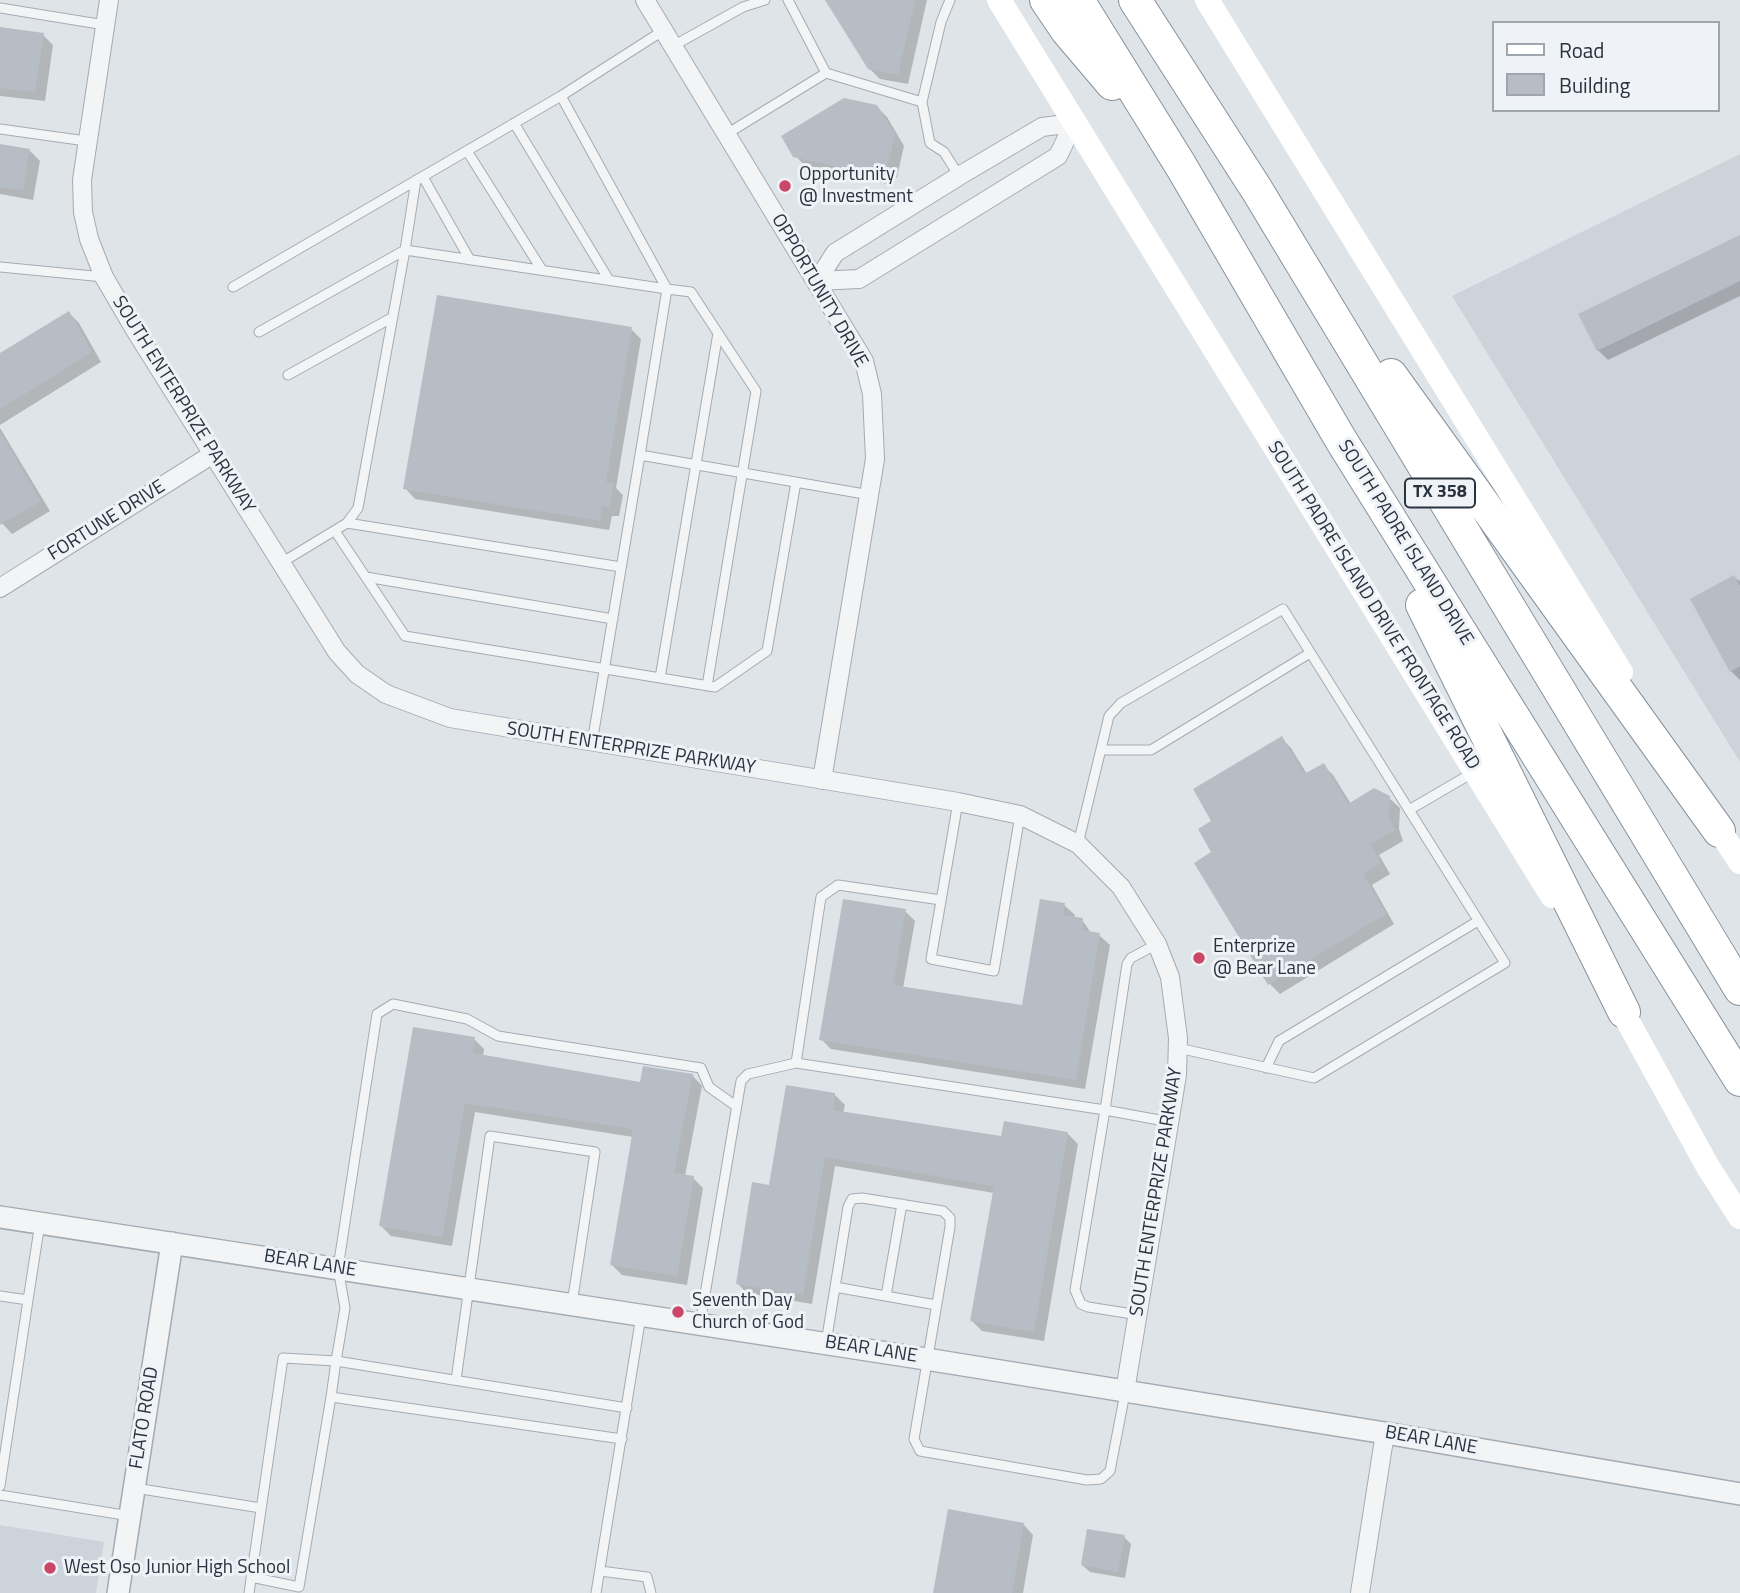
<!DOCTYPE html>
<html>
<head>
<meta charset="utf-8">
<style>
	body { margin:0 }
	#map { position:relative; width:1740px; height:1593px; overflow:hidden; background:#dfe4e8; font-family:"Titillium Web",sans-serif }
	canvas { display:block }
	.legend { position:absolute; left:1492px; top:21px; width:228px; height:91px; box-sizing:border-box; background:#eff2f6; border:2px solid #a0a6ad; margin:0; padding:9px 12px; list-style:none; font-size:21px; color:#29333f }
	.legend li { display:flex; align-items:center; gap:14px; height:35px }
	.legend b { width:35px; border:2px solid #a0a6ad }
</style>
</head>
<body>
<div id="map">
<canvas width="1740" height="1593"></canvas>
<ul class="legend">
<li><b style="height:9px;background:#fff"></b>Road</li>
<li><b style="height:19px;background:#b7bdc5"></b>Building</li>
</ul>
</div>
<script>
const ctx = document.querySelector('canvas').getContext('2d');
ctx.lineJoin = 'round';
function paint(path, color) {
  ctx.fillStyle = color;
  ctx.fill(path, 'evenodd');
}
function toPath(rows) {
  const path = new Path2D();
  for (const r of rows) {
    path.moveTo(r[0], r[1]);
    for (let i = 2; i < r.length; i += 2) path.lineTo(r[i], r[i + 1]);
  }
  return path;
}
function strokePath(path, color, width, dash) {
  ctx.strokeStyle = color;
  ctx.lineWidth = width;
  ctx.lineCap = dash ? 'butt' : 'round';
  ctx.setLineDash(dash || []);
  ctx.stroke(path);
}
function write(font, color, halo, rows, align = 'center') {
  ctx.font = font + ' "Titillium Web",sans-serif';
  ctx.lineWidth = 6;
  ctx.setLineDash([]);
  ctx.textBaseline = 'middle';
  ctx.strokeStyle = halo;
  ctx.fillStyle = color;
  for (const [text, x, y, turn = 0] of rows) {
    ctx.save();
    ctx.translate(x, y);
    ctx.rotate((+turn || 0) * Math.PI / 180);
    ctx.textAlign = isNaN(turn) ? turn : align;
    if (halo) ctx.strokeText(text, 0, 0);
    ctx.fillText(text, 0, 0);
    ctx.restore();
  }
}
const built = toPath([
	[1740,154,1740,762,1452,296],
	[0,1525,104,1542,96,1593,0,1593]
]);
const shadow = toPath([
	[836,0,927,0,908,84,880,79,869,68],
	[0,29,43,35,53,45,45,101,0,96],
	[876,106,887,117,904,146,897,177,887,184,805,166,795,155],
	[0,146,29,150,40,161,33,200,0,194],
	[1740,240,1740,296,1608,360,1598,350],
	[69,313,79,323,101,362,0,425,0,355],
	[631,329,641,339,616,488,623,495,619,516,612,516,609,530,415,499,405,488],
	[0,428,50,511,12,534,0,521],
	[1733,577,1740,581,1740,680,1731,671],
	[1281,738,1291,748,1307,774,1323,765,1333,775,1351,804,1389,798,1400,808,1399,829,1403,841,1379,855,1390,874,1372,885,1394,924,1280,994,1270,984,1196,864,1213,853,1214,822],
	[1064,905,1075,915,1074,919,1082,920,1092,934,1099,935,1110,945,1085,1089,831,1049,821,1039,905,911,915,921,903,988,1023,1007],
	[474,1039,484,1049,483,1057,642,1084,692,1075,702,1086,685,1176,693,1178,703,1188,687,1285,622,1275,612,1265,633,1137,475,1112,452,1246,391,1236,381,1226],
	[835,1095,845,1105,843,1113,1002,1138,1068,1134,1078,1144,1044,1341,982,1331,972,1321,994,1193,835,1166,812,1304,747,1293,737,1283,771,1187],
	[1023,1524,1033,1535,1023,1593,935,1593],
	[1124,1537,1131,1544,1125,1578,1090,1572,1082,1565]
]);
const building = toPath([
	[825,0,915,0,898,75,868,69],
	[0,27,44,33,35,92,0,88],
	[844,98,877,105,895,134,887,167,876,175,793,157,781,136],
	[0,144,30,149,23,190,0,187],
	[1740,235,1740,281,1597,351,1578,314],
	[437,295,632,327,606,482,614,484,609,507,602,506,600,521,403,489],
	[69,311,92,352,0,409,0,353],
	[0,432,41,501,0,525],
	[1734,575,1740,586,1740,666,1730,672,1690,599],
	[1282,736,1304,774,1324,763,1348,804,1374,788,1390,796,1389,818,1395,830,1370,844,1381,863,1363,874,1386,914,1268,985,1194,863,1211,852,1198,829,1211,821,1193,789],
	[843,899,906,909,893,985,1022,1005,1040,899,1065,903,1063,915,1083,918,1082,930,1100,933,1076,1080,819,1040],
	[413,1027,475,1037,473,1053,640,1082,643,1066,693,1074,674,1173,694,1176,677,1276,610,1265,633,1129,465,1103,442,1237,379,1226],
	[786,1085,835,1093,833,1110,1001,1136,1004,1121,1068,1132,1034,1332,970,1321,994,1186,825,1157,803,1295,736,1284,752,1182,769,1185],
	[948,1509,1024,1523,1012,1593,933,1593],
	[1087,1529,1125,1535,1118,1572,1081,1565]
]);
const service = toPath([
	[788,0,826,73],
	[950,0,941,22,922,102,930,143,944,152,959,176],
	[0,8,105,25],
	[664,30,561,96,667,289,691,292,756,391,707,686],
	[673,46,743,7,765,0],
	[514,123,609,280],
	[0,129,86,141],
	[725,135,826,73,922,102],
	[467,151,542,270],
	[423,177,470,260],
	[0,267,104,277],
	[233,287,561,96],
	[259,332,405,250,416,180],
	[288,375,393,317],
	[347,523,621,567],
	[335,531,405,636,715,687,767,651,796,482],
	[281,563,347,523,358,508,405,250,667,289,640,455,870,495],
	[366,577,613,619],
	[660,678,718,333],
	[592,743,640,455],
	[1101,750,1151,750,1310,653],
	[958,802,931,959,994,971,1020,815],
	[1409,810,1474,772],
	[1078,844,1109,716,1121,703,1283,609,1505,963,1314,1078,1178,1048],
	[941,900,838,885,821,897,796,1063,1105,1110,1127,964,1131,958,1157,944],
	[1266,1068,1279,1041,1478,921],
	[835,1287,936,1305],
	[0,1296,28,1300,0,1486],
	[886,1296,902,1204],
	[28,1300,40,1223],
	[1139,1315,1088,1307,1081,1304,1075,1290,1105,1110,1170,1122],
	[700,1324,741,1081,748,1074,796,1063],
	[826,1343,848,1207,852,1199,862,1198,943,1211,950,1218,950,1227,914,1439,920,1451,1087,1480,1101,1479,1110,1471,1125,1393],
	[456,1380,490,1136,595,1152,572,1304],
	[622,1439,331,1397,336,1361,627,1408],
	[135,1488,261,1508],
	[0,1495,130,1516],
	[600,1571,647,1577,651,1593],
	[251,1577,299,1587,331,1397],
	[249,1593,283,1358,336,1361,345,1308,338,1268,377,1014,393,1004,467,1019,498,1036,701,1068,709,1087,736,1106],
	[596,1593,641,1316]
]);
const minor = toPath([
	[109,0,82,180,83,212,89,239,104,277,135,330,337,652,357,674,386,694,450,718,958,802,1020,815,1078,844,1121,887,1157,944,1170,977,1178,1038,1177,1075,1125,1391],
	[645,0,864,361,872,394,875,459,822,780],
	[1074,123,1058,156,859,279,817,281,835,253,959,176,1042,127,1074,123],
	[0,588,213,454],
	[1360,1593,1385,1433]
]);
const tertiary = toPath([
	[0,1217,926,1359,1385,1433,1740,1494],
	[118,1593,172,1243]
]);
const secondary = toPath([
	[999,0,1552,896],
	[1207,0,1621,672],
	[1710,816,1740,862],
	[1615,998,1708,1167,1740,1217]
]);
const motorway = toPath([
	[1046,0,1067,31,1112,84],
	[1078,0,1181,166,1341,440,1740,1080],
	[1135,0,1257,190,1740,989],
	[1391,375,1719,831],
	[1422,605,1624,1012]
]);
const markers = [
	[785,186,7,"#ca4767"],
	[1199,958,7,"#ca4767"],
	[678,1312,7,"#ca4767"],
	[50,1568,7,"#ca4767"]
];
const shields = [
	[1440,493,70]
];
const shieldNames = [
	["TX 358",1440,493]
];
const poiNames = [
	["Opportunity",799,175],
	["@ Investment",799,197],
	["Enterprize",1213,947],
	["@ Bear Lane",1213,969],
	["Seventh Day",692,1301],
	["Church of God",692,1323],
	["West Oso Junior High School",64,1568]
];
const streetNames = [
	["OPPORTUNITY DRIVE",819,291,60],
	["SOUTH ENTERPRIZE PARKWAY",183,405,58],
	["FORTUNE DRIVE",107,521,-32],
	["SOUTH PADRE ISLAND DRIVE",1405,543,58],
	["SOUTH PADRE ISLAND DRIVE FRONTAGE ROAD",1373,606,58],
	["SOUTH ENTERPRIZE PARKWAY",631,749,9],
	["SOUTH ENTERPRIZE PARKWAY",1157,1192,-81],
	["BEAR LANE",310,1264,9],
	["BEAR LANE",871,1350,9],
	["FLATO ROAD",145,1418,-81],
	["BEAR LANE",1431,1441,10]
];
paint(built, '#cdd3da');
paint(shadow, '#0003');
paint(building, '#b7bdc5');
strokePath(service, '#a5abb2', 11);
strokePath(minor, '#a5abb2', 20);
strokePath(tertiary, '#a5abb2', 24);
strokePath(motorway, '#87929e', 34);
strokePath(service, '#f2f4f6', 9);
strokePath(minor, '#f2f4f6', 18);
strokePath(tertiary, '#f2f4f6', 21);
strokePath(secondary, '#fff', 24);
strokePath(motorway, '#fff', 32);
for (const [x, y, r, color] of markers) {
  const dot = new Path2D();
  dot.arc(x, y, r, 0, 2 * Math.PI);
  ctx.fillStyle = color;
  ctx.fill(dot);
  strokePath(dot, '#eff2f6', 2.5);
}
for (const [x, y, w] of shields) {
  const box = new Path2D();
  box.roundRect(x - w / 2, y - 14.5, w, 29, 5);
  ctx.fillStyle = '#eff2f6';
  ctx.fill(box);
  strokePath(box, '#29333f', 2);
}
write('bold 18px', '#29333f', null, shieldNames);
write('19px', '#29333f', '#eff2f6', poiNames, 'left');
write('19px', '#29333f', '#eff2f6', streetNames);
</script>
</body>
</html>
